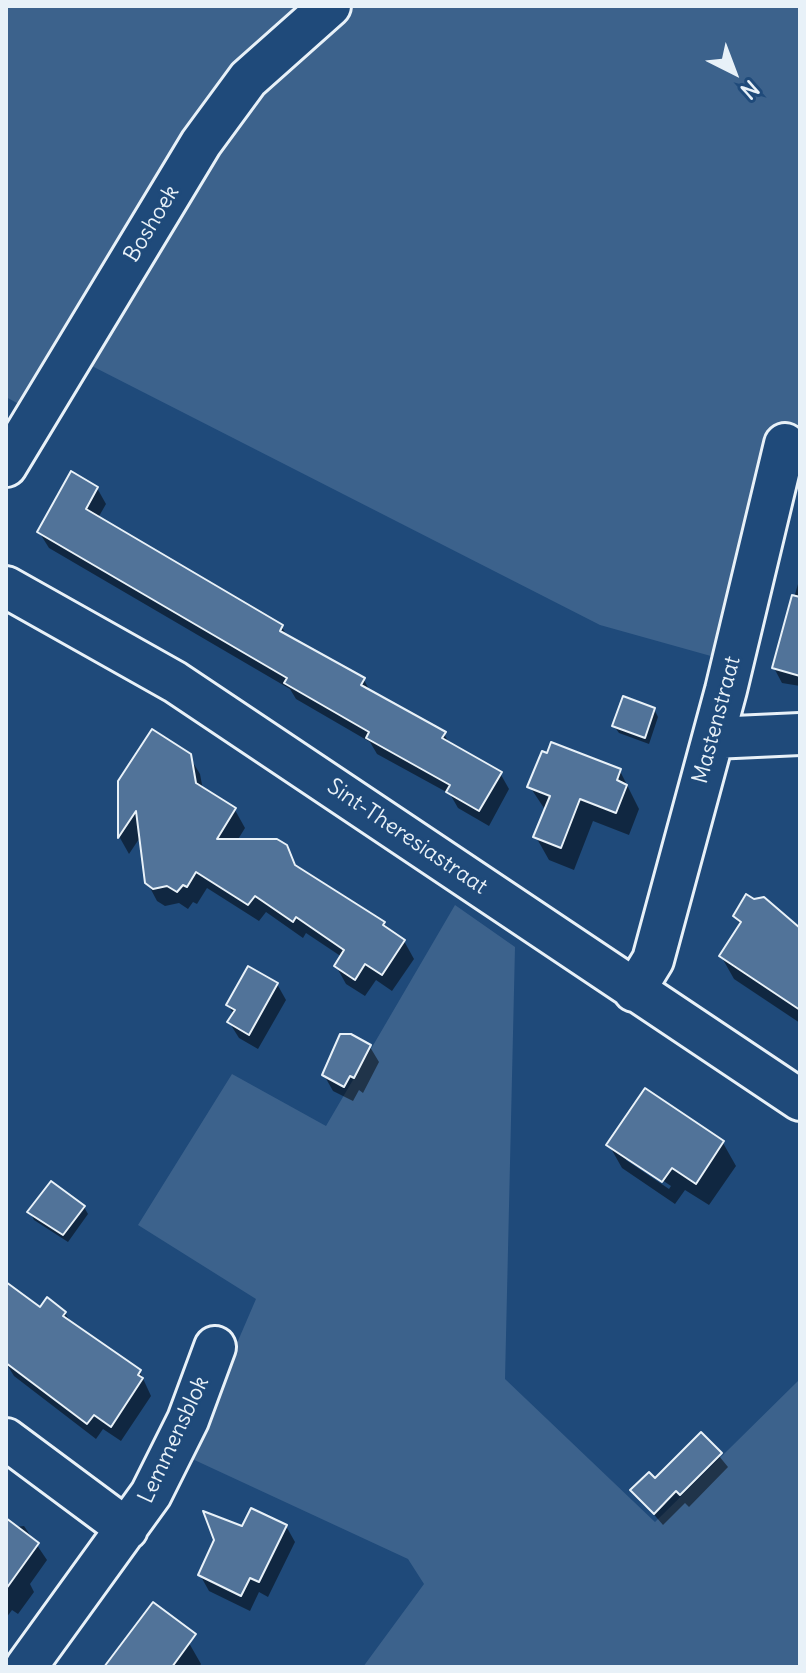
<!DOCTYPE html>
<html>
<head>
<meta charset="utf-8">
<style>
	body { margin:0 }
	#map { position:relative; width:806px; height:1673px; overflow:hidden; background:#1f4a7a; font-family:Delius,sans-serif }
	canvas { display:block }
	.frame { position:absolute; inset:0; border:8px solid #e8f1f8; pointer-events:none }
	.north { position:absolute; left:694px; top:32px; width:80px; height:80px; -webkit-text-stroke:6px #1f4a7a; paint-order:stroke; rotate:138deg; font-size:22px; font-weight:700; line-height:32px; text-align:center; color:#e8f1f8 }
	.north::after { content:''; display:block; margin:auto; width:28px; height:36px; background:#e8f1f8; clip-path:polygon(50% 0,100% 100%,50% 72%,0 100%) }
</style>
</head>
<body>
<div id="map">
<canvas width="806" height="1673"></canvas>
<div class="frame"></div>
<div class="north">N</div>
</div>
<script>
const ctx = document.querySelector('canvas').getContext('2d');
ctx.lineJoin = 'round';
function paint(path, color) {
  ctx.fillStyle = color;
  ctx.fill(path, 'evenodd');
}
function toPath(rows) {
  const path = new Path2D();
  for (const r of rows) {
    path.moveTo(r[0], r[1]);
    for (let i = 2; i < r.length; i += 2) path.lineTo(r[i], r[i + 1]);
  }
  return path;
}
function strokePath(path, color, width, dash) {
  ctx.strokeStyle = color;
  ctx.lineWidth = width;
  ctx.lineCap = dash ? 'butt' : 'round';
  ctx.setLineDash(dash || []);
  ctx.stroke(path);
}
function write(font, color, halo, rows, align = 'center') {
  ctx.font = font + ' Delius,sans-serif';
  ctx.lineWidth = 6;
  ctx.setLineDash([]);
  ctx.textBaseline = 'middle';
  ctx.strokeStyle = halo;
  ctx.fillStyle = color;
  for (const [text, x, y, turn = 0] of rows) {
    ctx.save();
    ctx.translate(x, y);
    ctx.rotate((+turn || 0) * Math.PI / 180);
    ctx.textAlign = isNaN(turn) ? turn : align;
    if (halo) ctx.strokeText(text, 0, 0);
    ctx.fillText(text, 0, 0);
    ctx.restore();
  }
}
const green = toPath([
	[6,6,800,6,800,436,771,429,718,658,600,625,86,363,26,408,6,397],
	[455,905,515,947,505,1379,655,1522,800,1379,800,1667,363,1667,424,1584,408,1559,188,1457,256,1299,138,1225,232,1074,326,1126]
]);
const shadow = toPath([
	[97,488,106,504,98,518,282,627,288,638,364,680,371,693,444,734,451,746,500,773,509,789,489,826,458,808,450,794,377,754,370,742,296,699,290,689,49,548,39,532],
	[800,577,800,686,782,683,774,668],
	[654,709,658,717,649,744,619,733,614,726],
	[189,756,200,774,203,790,235,810,245,828,237,841,286,847,298,869,383,923,404,941,414,959,392,991,376,980,365,996,346,984,336,966,342,957,306,933,303,938,266,912,259,921,207,888,197,904,193,902,188,909,179,903,165,906,157,901,147,882,141,836,129,854,120,838,120,781],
	[620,771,639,809,629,835,593,821,574,870,549,860,536,837,546,811,530,787],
	[735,916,800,930,800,1023,734,979,721,956,741,926],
	[277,984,286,1000,258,1049,239,1038,229,1022,234,1015,228,1005],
	[344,1033,370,1047,379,1062,363,1093,359,1090,353,1101,333,1091,324,1075],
	[723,1143,736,1166,709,1205,685,1190,675,1204,622,1168,609,1145],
	[626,1156,671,1186,669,1189,626,1160],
	[84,1207,88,1214,68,1242,34,1220,30,1212],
	[6,1286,40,1309,65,1313,71,1323,140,1372,151,1396,121,1441,103,1429,96,1439,14,1376,6,1363],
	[701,1434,728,1467,689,1507,685,1503,663,1525,633,1490,655,1481],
	[6,1520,15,1527,24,1526,47,1560,30,1584,34,1592,18,1614,12,1610,6,1618],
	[286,1526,295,1542,268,1597,259,1592,250,1611,209,1591,200,1575,243,1529],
	[189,1643,201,1664,199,1667,107,1667]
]);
const building = toPath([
	[71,471,98,487,86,509,283,625,280,631,365,678,361,685,446,732,442,738,502,772,479,811,446,792,450,785,366,738,369,732,284,683,287,678,37,532,71,471],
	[792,595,800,597,800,676,772,668,792,595],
	[623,696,655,708,645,738,612,726,623,696],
	[152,729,191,754,196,783,236,808,217,839,277,839,287,845,295,865,385,922,383,925,405,940,382,975,365,964,355,980,334,966,344,950,296,917,293,922,255,896,248,905,196,872,187,887,183,885,177,892,167,886,153,889,145,883,136,811,118,838,118,781,152,729],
	[551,742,621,769,617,780,627,785,616,813,580,799,561,848,533,837,550,796,527,787,542,751,547,753,551,742],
	[746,894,754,899,764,897,800,928,800,1010,719,956,741,922,733,916,746,894],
	[248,966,278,983,249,1035,227,1022,235,1010,226,1005,248,966],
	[340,1034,351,1034,371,1045,354,1078,350,1076,344,1087,322,1075,340,1034],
	[645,1088,724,1141,696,1184,672,1168,662,1182,606,1145,645,1088],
	[51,1181,85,1206,63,1235,27,1212,51,1181],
	[6,1282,40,1307,47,1297,66,1312,63,1316,141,1370,138,1375,143,1378,111,1427,94,1415,87,1424,6,1363,6,1282],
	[701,1432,722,1453,680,1495,676,1491,654,1514,630,1490,649,1472,655,1478,701,1432],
	[251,1508,287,1525,259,1582,250,1578,241,1596,198,1575,214,1540,203,1511,242,1526,251,1508],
	[6,1518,39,1543,6,1589,6,1518],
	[153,1602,196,1634,172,1667,104,1667,153,1602]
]);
const street = toPath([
	[6,466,201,143,248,79,330,6],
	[6,587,175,682,800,1100],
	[713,738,800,734],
	[634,991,653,960,726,690,785,444],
	[6,1439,127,1529],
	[26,1667,151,1494,188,1420,215,1347]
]);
const streetNames = [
	["Boshoek",152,224,-59],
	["Mastenstraat",717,720,-75],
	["Sint-Theresiastraat",407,837,34],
	["Lemmensblok",174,1440,-65]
];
paint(green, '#3c628c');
paint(shadow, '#0007');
paint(building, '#517399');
strokePath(building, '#e8f1f8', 2);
strokePath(street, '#e8f1f8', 46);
strokePath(street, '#1f4a7a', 40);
write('22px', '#e8f1f8', '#1f4a7a', streetNames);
</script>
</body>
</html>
